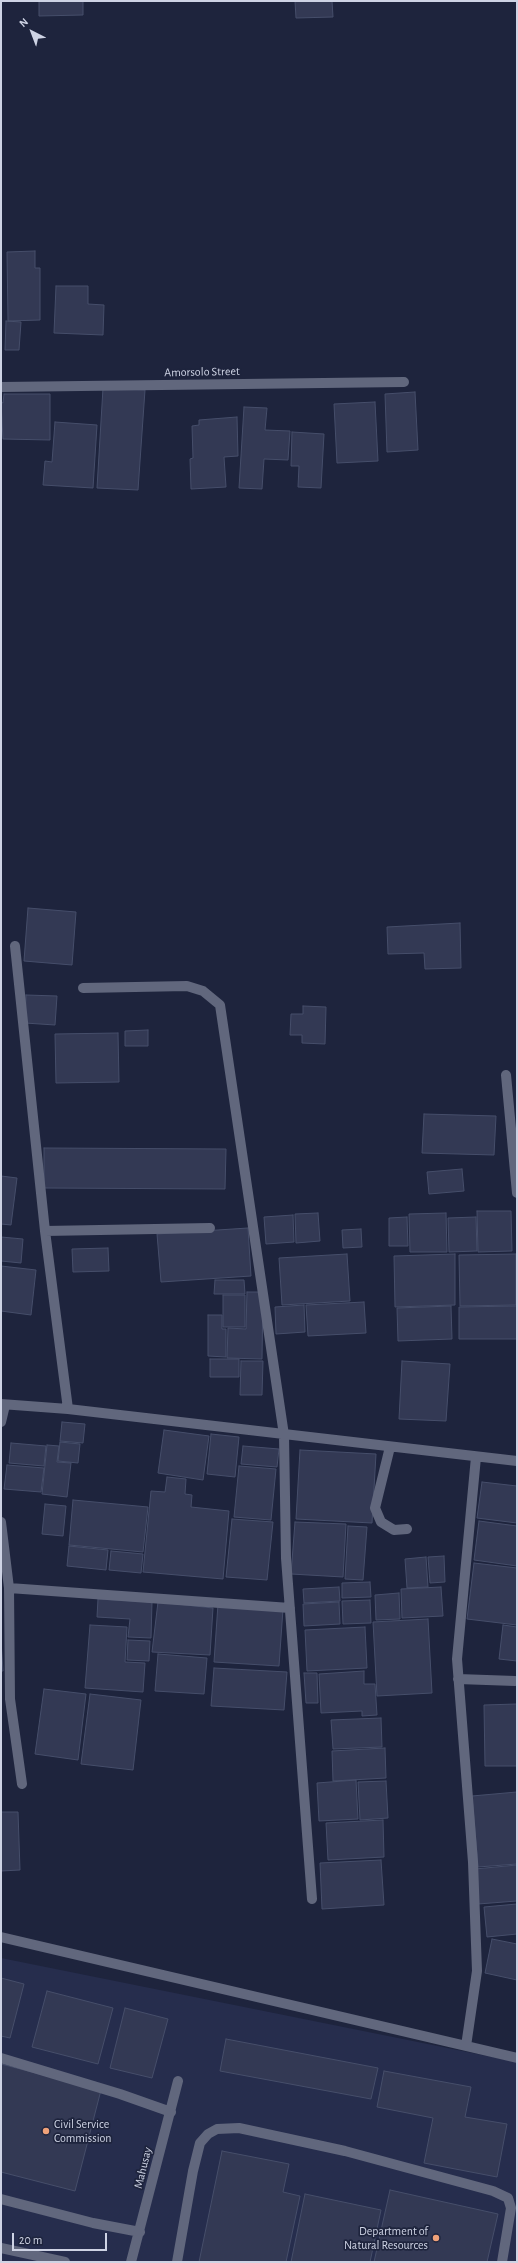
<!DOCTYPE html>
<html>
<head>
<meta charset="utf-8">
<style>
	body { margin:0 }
	#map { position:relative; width:518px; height:2263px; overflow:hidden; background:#1e243d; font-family:"Alegreya Sans",sans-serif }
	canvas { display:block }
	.frame { position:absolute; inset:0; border:2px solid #ced3e4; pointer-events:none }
	.north { position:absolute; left:12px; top:12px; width:40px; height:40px; -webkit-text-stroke:3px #1e243d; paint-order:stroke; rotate:318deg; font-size:11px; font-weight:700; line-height:16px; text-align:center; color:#ced3e4 }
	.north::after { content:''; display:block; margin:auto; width:14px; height:18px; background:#ced3e4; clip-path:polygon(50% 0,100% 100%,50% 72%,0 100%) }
	.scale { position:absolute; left:12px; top:2233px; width:95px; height:18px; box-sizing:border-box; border:2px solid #ced3e4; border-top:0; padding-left:5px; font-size:12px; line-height:14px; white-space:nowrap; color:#ced3e4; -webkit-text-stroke:3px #1e243d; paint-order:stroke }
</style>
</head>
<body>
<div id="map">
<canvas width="518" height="2263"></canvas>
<div class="frame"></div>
<div class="north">N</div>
<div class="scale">20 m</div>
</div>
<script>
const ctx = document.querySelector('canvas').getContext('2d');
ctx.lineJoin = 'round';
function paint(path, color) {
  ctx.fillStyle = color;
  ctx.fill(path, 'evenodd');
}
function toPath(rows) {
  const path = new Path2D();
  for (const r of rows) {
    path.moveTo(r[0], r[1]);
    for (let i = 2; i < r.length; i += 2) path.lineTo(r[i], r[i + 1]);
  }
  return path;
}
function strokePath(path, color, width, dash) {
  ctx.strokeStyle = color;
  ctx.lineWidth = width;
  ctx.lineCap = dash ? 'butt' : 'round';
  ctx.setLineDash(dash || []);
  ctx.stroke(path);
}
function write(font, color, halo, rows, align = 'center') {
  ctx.font = font + ' "Alegreya Sans",sans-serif';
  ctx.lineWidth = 3.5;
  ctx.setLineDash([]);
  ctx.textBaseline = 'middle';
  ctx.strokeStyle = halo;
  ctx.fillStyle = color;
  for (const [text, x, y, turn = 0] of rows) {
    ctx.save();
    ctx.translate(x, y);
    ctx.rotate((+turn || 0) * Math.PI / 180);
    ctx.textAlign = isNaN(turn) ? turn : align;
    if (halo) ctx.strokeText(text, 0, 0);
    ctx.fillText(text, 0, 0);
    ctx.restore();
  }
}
const built = toPath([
	[1,1958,517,2062,517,2262,1,2262]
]);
const building = toPath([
	[39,1,83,1,83,15,39,16,39,1],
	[295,1,332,1,333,17,296,18,295,1],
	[35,251,35,268,40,268,40,320,8,321,7,252,35,251],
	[56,286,88,286,88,304,104,305,103,335,54,333,56,286],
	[6,321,21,322,19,350,5,350,6,321],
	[103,388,145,390,138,490,97,488,103,388],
	[415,392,418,450,387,452,385,394,415,392],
	[4,394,50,394,50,440,3,439,1,402,3,403,4,394],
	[375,402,378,461,337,463,334,404,375,402],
	[244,407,267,408,265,430,290,431,288,460,264,459,262,489,239,488,244,407],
	[237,417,238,456,224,457,226,487,191,489,190,459,193,458,192,426,199,425,199,420,237,417],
	[55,422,97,425,93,488,43,485,45,461,52,462,55,422],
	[292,432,324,434,321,488,298,487,299,466,291,466,292,432],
	[28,908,76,912,72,965,24,961,28,908],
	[460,923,461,968,425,969,424,953,388,954,387,927,460,923],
	[26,995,57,996,55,1025,25,1023,26,995],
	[303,1006,326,1007,325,1044,302,1043,302,1035,290,1035,291,1014,303,1014,303,1006],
	[148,1030,148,1046,125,1046,125,1031,148,1030],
	[118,1033,119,1082,56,1083,55,1034,118,1033],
	[424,1114,496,1116,494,1155,422,1153,424,1114],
	[44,1148,226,1149,225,1189,44,1188,44,1148],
	[462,1169,464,1191,429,1194,427,1172,462,1169],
	[1,1176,17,1178,11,1225,1,1224,1,1176],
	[477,1211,511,1211,512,1251,478,1252,477,1211],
	[318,1213,320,1241,296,1243,295,1214,318,1213],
	[446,1213,447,1252,410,1252,409,1214,446,1213],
	[293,1215,294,1242,266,1244,264,1217,293,1215],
	[407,1217,408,1246,389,1246,389,1218,407,1217],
	[476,1217,477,1251,449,1252,448,1218,476,1217],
	[248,1228,251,1276,161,1282,157,1234,248,1228],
	[361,1229,362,1247,343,1248,342,1230,361,1229],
	[1,1237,23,1239,21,1263,1,1261,1,1237],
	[108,1248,109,1271,73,1272,72,1249,108,1248],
	[347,1254,350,1301,282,1305,279,1258,347,1254],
	[455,1254,455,1305,395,1307,394,1256,455,1254],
	[516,1254,516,1305,460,1306,459,1255,516,1254],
	[1,1266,36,1270,31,1315,1,1311,1,1266],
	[215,1280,244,1280,245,1294,214,1294,215,1280],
	[247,1292,263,1292,262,1359,227,1358,228,1328,246,1329,247,1292],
	[223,1295,245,1295,245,1327,223,1327,223,1295],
	[364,1302,366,1333,308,1336,306,1305,364,1302],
	[304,1305,305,1332,276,1334,275,1307,304,1305],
	[451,1306,452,1339,398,1341,397,1308,451,1306],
	[517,1306,517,1339,459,1339,459,1307,517,1306],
	[208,1315,222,1315,222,1329,226,1329,226,1357,208,1356,208,1315],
	[210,1359,239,1359,239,1377,210,1377,210,1359],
	[241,1361,263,1361,262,1395,240,1395,241,1361],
	[402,1361,450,1364,446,1421,399,1419,402,1361],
	[62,1422,85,1424,83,1443,60,1441,62,1422],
	[164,1430,209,1436,203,1480,158,1473,164,1430],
	[211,1434,239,1437,235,1477,207,1474,211,1434],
	[60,1442,80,1444,78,1463,58,1461,60,1442],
	[11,1443,46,1446,44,1466,9,1463,11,1443],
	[47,1445,59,1446,57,1462,71,1463,67,1497,42,1494,47,1445],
	[243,1446,279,1449,277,1467,241,1464,243,1446],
	[300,1450,376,1454,372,1523,296,1519,300,1450],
	[7,1465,44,1468,41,1492,4,1489,7,1465],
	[239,1466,276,1469,271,1520,234,1517,239,1466],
	[167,1477,186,1479,185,1494,192,1495,191,1507,229,1511,223,1579,143,1572,151,1491,165,1492,167,1477],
	[482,1482,517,1486,517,1523,477,1518,482,1482],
	[73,1500,148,1507,143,1552,69,1545,73,1500],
	[45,1504,66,1506,63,1536,42,1534,45,1504],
	[232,1519,273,1522,267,1580,226,1577,232,1519],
	[479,1521,517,1526,517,1566,474,1560,479,1521],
	[295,1522,346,1524,343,1577,291,1574,295,1522],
	[348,1526,367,1527,363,1580,345,1579,348,1526],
	[69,1546,108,1550,106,1570,67,1566,69,1546],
	[111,1551,143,1554,141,1573,109,1570,111,1551],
	[444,1556,445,1582,430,1583,428,1557,444,1556],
	[426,1557,428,1587,407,1588,405,1559,426,1557],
	[474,1563,517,1568,517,1625,467,1619,474,1563],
	[370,1582,371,1597,342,1598,342,1583,370,1582],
	[339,1587,340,1601,304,1603,303,1589,339,1587],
	[441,1587,443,1616,402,1618,401,1589,441,1587],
	[399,1593,400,1619,376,1620,375,1595,399,1593],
	[98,1599,152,1602,151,1638,128,1637,130,1619,97,1617,98,1599],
	[370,1600,371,1623,343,1624,342,1601,370,1600],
	[158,1602,213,1608,210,1655,152,1652,158,1602],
	[339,1602,340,1624,304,1626,303,1604,339,1602],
	[218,1604,283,1609,279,1666,214,1662,218,1604],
	[428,1619,432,1693,377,1696,373,1622,428,1619],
	[90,1625,127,1627,125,1662,145,1663,143,1692,85,1688,90,1625],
	[503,1625,517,1627,517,1661,499,1659,503,1625],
	[365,1627,367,1668,307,1671,305,1630,365,1627],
	[1,1640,3,1671,1,1671,1,1640],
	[128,1640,150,1641,149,1661,127,1660,128,1640],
	[158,1654,207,1658,204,1694,155,1691,158,1654],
	[214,1668,287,1672,284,1710,211,1706,214,1668],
	[364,1671,364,1684,375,1684,377,1715,362,1716,362,1711,321,1713,319,1674,364,1671],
	[304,1673,317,1673,318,1703,306,1703,304,1673],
	[44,1689,86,1694,78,1760,35,1754,44,1689],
	[90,1694,141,1700,133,1770,81,1764,90,1694],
	[517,1704,517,1766,485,1766,484,1705,517,1704],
	[381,1718,382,1747,333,1749,331,1720,381,1718],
	[385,1748,386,1778,333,1781,332,1751,385,1748],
	[356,1780,358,1819,319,1821,317,1783,356,1780],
	[386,1781,388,1818,360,1820,358,1782,386,1781],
	[517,1792,517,1864,478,1867,472,1796,517,1792],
	[1,1812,18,1812,20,1870,1,1871,1,1812],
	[383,1820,384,1857,328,1860,326,1823,383,1820],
	[381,1860,384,1905,322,1909,320,1863,381,1860],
	[517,1865,517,1901,478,1904,475,1869,517,1865],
	[517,1904,517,1934,487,1937,484,1907,517,1904],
	[492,1939,517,1944,517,1980,485,1973,492,1939],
	[1,1978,24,1984,10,2038,1,2036,1,1978],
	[47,1991,113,2008,98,2064,32,2047,47,1991],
	[125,2008,168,2019,152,2078,110,2068,125,2008],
	[226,2039,378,2068,371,2099,220,2071,226,2039],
	[1,2064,101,2090,75,2191,1,2172,1,2064],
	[384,2071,471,2087,465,2117,507,2124,497,2177,424,2163,433,2118,377,2107,384,2071],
	[222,2151,289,2164,283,2192,300,2196,286,2262,199,2262,222,2151],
	[390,2190,498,2214,487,2262,374,2262,390,2190],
	[305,2194,381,2210,370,2262,291,2262,305,2194]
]);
const minor = toPath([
	[1,387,404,382],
	[15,946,45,1231,68,1409],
	[83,988,187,986,203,991,220,1005,284,1435,286,1558,312,1899],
	[506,1075,517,1193],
	[45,1231,210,1228],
	[1,1404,68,1409,517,1461],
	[1,1422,5,1405],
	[390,1447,375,1508,381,1522,394,1530,407,1529],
	[1,1522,9,1588,10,1699,22,1784],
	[9,1588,290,1608],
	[458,1679,515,1681],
	[1,1937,517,2058],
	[466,2046,477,1971,473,1862,457,1659,476,1457],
	[1,2058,120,2094,171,2112],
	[1,2199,93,2223,140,2232],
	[1,2248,65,2262],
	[131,2262,178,2081],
	[177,2262,193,2171,200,2143,208,2134,217,2129,239,2128,345,2151,493,2191,508,2198,511,2208,502,2262]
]);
const markers = [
	[46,2131,4,"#f0a279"],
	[436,2238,4,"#f0a279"]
];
const streetNames = [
	["Amorsolo Street",202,372,-1],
	["Mahusay",143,2168,-76]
];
const poiNames = [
	["Civil Service",54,2124],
	["Commission",54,2138],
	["Department of",428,2231,"right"],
	["Natural Resources",428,2245,"right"]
];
paint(built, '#262d4d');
paint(building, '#333954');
strokePath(building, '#464e6a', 1);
strokePath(minor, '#61677d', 10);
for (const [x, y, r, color] of markers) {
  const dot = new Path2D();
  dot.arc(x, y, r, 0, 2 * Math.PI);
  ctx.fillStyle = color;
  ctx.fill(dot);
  strokePath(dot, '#1e243d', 1.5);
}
write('12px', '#ced3e4', '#1e243d', streetNames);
write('12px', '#ced3e4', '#1e243d', poiNames, 'left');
</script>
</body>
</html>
